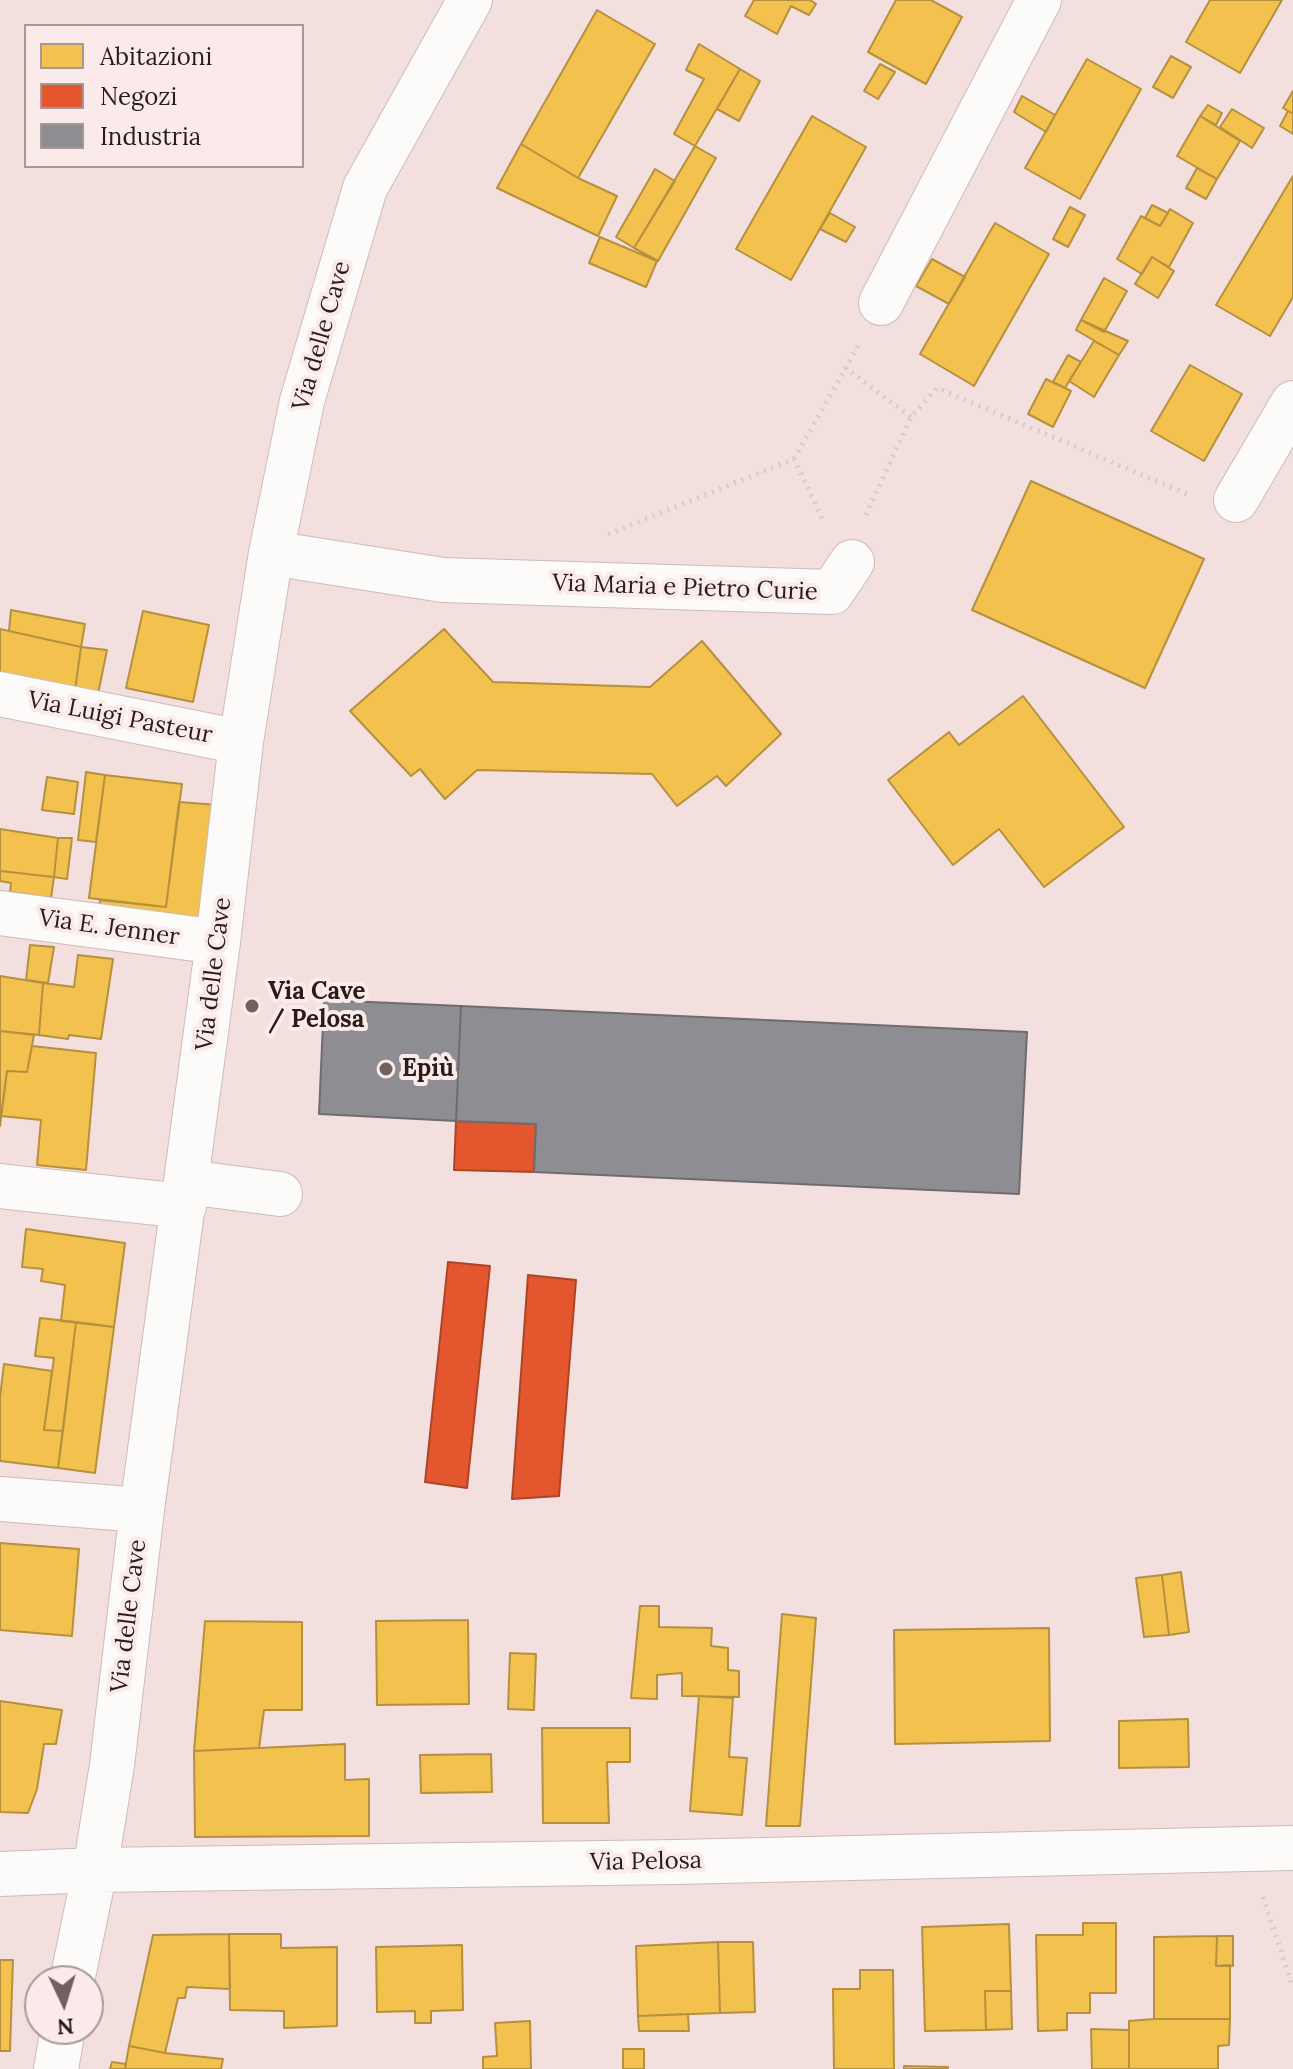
<!DOCTYPE html>
<html>
<head>
<meta charset="utf-8">
<style>
	body { margin:0 }
	#map { position:relative; width:1293px; height:2069px; overflow:hidden; background:#f3dfdd; font-family:Lora,serif }
	canvas { display:block }
	.legend { position:absolute; left:24px; top:24px; width:280px; height:144px; box-sizing:border-box; background:#faeae9; border:2px solid #a79897; margin:0; padding:10px 14px; list-style:none; font-size:24px; color:#2a1c1b }
	.legend li { display:flex; align-items:center; gap:16px; height:40px }
	.legend b { width:40px; border:2px solid #a79897 }
	.north { position:absolute; left:24px; top:1965px; width:80px; height:80px; box-sizing:border-box; background:#faeae9; border:2px solid #a79897; border-radius:50%; rotate:176deg; font-size:22px; font-weight:700; line-height:32px; text-align:center; color:#2a1c1b }
	.north::after { content:''; display:block; margin:auto; width:28px; height:36px; background:#70605f; clip-path:polygon(50% 0,100% 100%,50% 72%,0 100%) }
</style>
</head>
<body>
<div id="map">
<canvas width="1293" height="2069"></canvas>
<ul class="legend">
<li><b style="height:22px;background:#f2c14e"></b>Abitazioni</li>
<li><b style="height:22px;background:#e4572e"></b>Negozi</li>
<li><b style="height:22px;background:#8d8d92"></b>Industria</li>
</ul>
<div class="north">N</div>
</div>
<script>
const ctx = document.querySelector('canvas').getContext('2d');
ctx.lineJoin = 'round';
function paint(path, color) {
  ctx.fillStyle = color;
  ctx.fill(path, 'evenodd');
}
function toPath(rows) {
  const path = new Path2D();
  for (const r of rows) {
    path.moveTo(r[0], r[1]);
    for (let i = 2; i < r.length; i += 2) path.lineTo(r[i], r[i + 1]);
  }
  return path;
}
function strokePath(path, color, width, dash) {
  ctx.strokeStyle = color;
  ctx.lineWidth = width;
  ctx.lineCap = dash ? 'butt' : 'round';
  ctx.setLineDash(dash || []);
  ctx.stroke(path);
}
function write(font, color, halo, rows, align = 'center') {
  ctx.font = font + ' Lora,serif';
  ctx.lineWidth = 8;
  ctx.setLineDash([]);
  ctx.textBaseline = 'middle';
  ctx.strokeStyle = halo;
  ctx.fillStyle = color;
  for (const [text, x, y, turn = 0] of rows) {
    ctx.save();
    ctx.translate(x, y);
    ctx.rotate((+turn || 0) * Math.PI / 180);
    ctx.textAlign = isNaN(turn) ? turn : align;
    if (halo) ctx.strokeText(text, 0, 0);
    ctx.fillText(text, 0, 0);
    ctx.restore();
  }
}
const homes = toPath([
	[754,0,810,0,816,4,809,15,791,6,777,34,745,16,754,0],
	[896,0,931,0,962,17,926,84,868,52,896,0],
	[1210,0,1282,0,1240,73,1186,42,1210,0],
	[597,10,655,44,578,178,521,144,597,10],
	[699,44,740,69,695,146,674,134,704,79,686,70,699,44],
	[1171,56,1191,67,1173,98,1153,87,1171,56],
	[1087,59,1141,89,1080,199,1025,168,1087,59],
	[880,64,895,72,878,99,864,91,880,64],
	[740,69,760,81,739,121,717,109,740,69],
	[1293,91,1293,114,1283,108,1293,91],
	[1022,96,1055,115,1046,132,1014,112,1022,96],
	[1208,105,1222,113,1216,125,1200,116,1208,105],
	[1232,109,1264,128,1252,148,1220,127,1232,109],
	[1288,111,1293,114,1293,134,1280,126,1288,111],
	[812,116,866,147,791,280,736,249,812,116],
	[1200,116,1240,141,1217,179,1177,156,1200,116],
	[521,144,578,178,617,196,598,236,497,188,521,144],
	[695,146,716,158,658,261,634,248,695,146],
	[1197,168,1217,179,1206,199,1186,188,1197,168],
	[655,169,675,181,634,248,616,237,655,169],
	[1293,176,1293,297,1270,336,1216,305,1293,176],
	[1152,205,1168,213,1160,226,1145,218,1152,205],
	[1070,207,1085,215,1068,247,1053,239,1070,207],
	[1170,209,1193,223,1169,267,1152,257,1142,274,1117,259,1141,216,1160,226,1170,209],
	[830,213,855,227,846,242,820,229,830,213],
	[995,223,1049,254,974,386,920,354,995,223],
	[600,237,657,261,646,287,589,263,600,237],
	[1152,257,1174,271,1158,298,1135,284,1152,257],
	[932,259,965,277,949,304,916,286,932,259],
	[1104,278,1127,291,1104,332,1081,320,1104,278],
	[1081,320,1128,341,1119,355,1076,330,1081,320],
	[1094,341,1119,355,1094,397,1069,381,1094,341],
	[1068,355,1081,362,1065,388,1053,382,1068,355],
	[1190,365,1242,394,1204,461,1151,431,1190,365],
	[1046,379,1071,391,1053,427,1028,414,1046,379],
	[1031,481,1204,559,1145,688,972,610,1031,481],
	[11,610,85,624,81,647,9,631,11,610],
	[143,611,209,625,193,702,126,688,143,611],
	[0,629,81,647,75,690,0,677,0,629],
	[444,629,493,682,650,687,702,641,781,734,726,786,717,776,677,806,652,774,477,770,445,799,420,769,411,776,350,711,444,629],
	[81,647,107,650,98,694,75,690,81,647],
	[1023,696,1124,827,1044,887,999,829,953,865,888,780,949,732,959,745,1023,696],
	[86,772,105,775,96,842,78,840,86,772],
	[105,775,182,784,166,907,89,898,105,775],
	[47,777,78,782,74,814,42,810,47,777],
	[179,802,218,805,202,928,98,915,100,900,166,907,179,802],
	[0,829,58,838,54,877,0,871,0,829],
	[58,838,72,838,67,879,54,877,58,838],
	[0,871,54,877,51,898,10,892,11,883,0,881,0,871],
	[30,945,54,947,48,983,26,980,30,945],
	[78,955,113,959,101,1039,69,1035,68,1039,39,1035,43,983,74,987,78,955],
	[0,976,43,983,39,1035,0,1031,0,976],
	[0,1031,34,1035,27,1072,7,1071,0,1126,0,1031],
	[32,1046,96,1053,86,1170,37,1165,41,1120,1,1116,7,1071,27,1072,32,1046],
	[26,1229,125,1243,114,1327,61,1321,65,1285,41,1281,43,1269,22,1267,26,1229],
	[40,1318,76,1322,63,1431,44,1430,54,1358,35,1356,40,1318],
	[76,1322,114,1327,95,1473,58,1468,76,1322],
	[4,1364,52,1371,44,1430,63,1431,58,1468,0,1461,0,1397,4,1364],
	[0,1543,79,1549,72,1636,0,1630,0,1543],
	[1181,1572,1189,1632,1169,1635,1162,1575,1181,1572],
	[1162,1575,1169,1635,1144,1637,1136,1578,1162,1575],
	[640,1606,659,1606,659,1627,712,1628,711,1646,728,1648,728,1670,739,1671,739,1697,682,1696,682,1673,657,1675,657,1699,631,1698,640,1606],
	[782,1614,816,1618,800,1826,766,1826,782,1614],
	[468,1620,469,1704,377,1705,376,1621,468,1620],
	[205,1621,302,1622,302,1710,264,1710,259,1748,194,1751,205,1621],
	[1049,1628,1050,1741,895,1744,894,1630,1049,1628],
	[510,1653,536,1654,534,1710,508,1709,510,1653],
	[699,1696,733,1698,729,1757,747,1758,742,1815,690,1811,699,1696],
	[0,1701,62,1710,56,1744,44,1744,37,1789,28,1813,0,1812,0,1701],
	[1188,1719,1189,1767,1119,1768,1119,1721,1188,1719],
	[542,1728,630,1728,630,1762,607,1762,609,1823,543,1823,542,1728],
	[345,1744,345,1780,369,1779,369,1836,195,1837,194,1751,345,1744],
	[491,1754,492,1792,421,1793,420,1755,491,1754],
	[1083,1923,1116,1923,1116,1993,1090,1993,1090,2013,1067,2013,1067,2030,1038,2031,1036,1935,1083,1935,1083,1923],
	[1009,1924,1011,1991,985,1991,986,2030,925,2031,922,1927,1009,1924],
	[229,1934,230,1989,187,1987,185,1998,178,1998,165,2053,129,2046,153,1935,229,1934],
	[229,1934,281,1934,281,1948,337,1947,337,2026,284,2028,284,2011,230,2010,229,1934],
	[1217,1936,1233,1936,1233,1966,1216,1966,1217,1936],
	[1217,1936,1216,1966,1230,1965,1230,2019,1154,2019,1154,1937,1217,1936],
	[718,1942,753,1942,755,2012,720,2013,718,1942],
	[718,1942,720,2013,638,2016,636,1946,718,1942],
	[462,1945,463,2010,431,2011,431,2023,415,2023,415,2011,377,2012,376,1947,462,1945],
	[0,1960,13,1960,10,2051,0,2051,0,1960],
	[860,1970,893,1970,894,2069,834,2069,833,1989,860,1989,860,1970],
	[985,1991,1011,1991,1012,2029,986,2030,985,1991],
	[688,2014,689,2031,639,2031,638,2016,688,2014],
	[1154,2019,1230,2019,1229,2045,1218,2046,1218,2069,1129,2069,1129,2021,1154,2019],
	[530,2021,531,2069,483,2069,483,2057,497,2056,495,2023,530,2021],
	[1091,2029,1129,2030,1129,2069,1092,2069,1091,2029],
	[129,2046,165,2053,223,2059,221,2069,125,2069,129,2046],
	[623,2049,644,2049,644,2069,623,2069,623,2049],
	[112,2062,126,2064,125,2069,110,2069,112,2062],
	[904,2066,948,2067,948,2069,904,2069,904,2066]
]);
const shops = toPath([
	[456,1121,536,1124,534,1172,454,1170,456,1121],
	[448,1262,490,1266,467,1488,425,1482,448,1262],
	[528,1275,576,1280,559,1496,512,1499,528,1275]
]);
const industry = toPath([
	[324,1000,461,1006,456,1121,319,1114,324,1000],
	[461,1006,1027,1032,1019,1194,534,1172,536,1124,456,1121,461,1006]
]);
const path = toPath([
	[858,346,846,368,911,417],
	[794,459,846,368],
	[866,515,911,417,937,388,1187,494],
	[608,534,794,459,824,522],
	[1263,1897,1293,1988]
]);
const minor = toPath([
	[881,303,1039,0],
	[1236,500,1293,403],
	[271,553,443,580,832,592,852,562],
	[0,694,241,742],
	[0,913,218,942],
	[187,1182,280,1194],
	[0,1186,184,1206],
	[0,1499,142,1510],
	[0,1874,95,1870,676,1862,1293,1848],
	[72,1981,95,1870,112,1765,142,1510,218,942,241,742,271,553,302,401,365,188,470,0],
	[56,2069,63,2029]
]);
const markers = [
	[252,1006,8,"#70605f"],
	[386,1069,8,"#70605f"]
];
const streetNames = [
	["Via delle Cave",322,336,-74],
	["Via Maria e Pietro Curie",685,588,2],
	["Via Luigi Pasteur",120,718,11],
	["Via E. Jenner",109,928,8],
	["Via delle Cave",214,974,-83],
	["Via delle Cave",129,1616,-83],
	["Via Pelosa",646,1862,-1]
];
const poiNames = [
	["Via Cave",268,992],
	["/ Pelosa",268,1020],
	["Epiù",402,1069]
];
paint(homes, '#f2c14e');
strokePath(homes, '#b6903f', 2);
paint(shops, '#e4572e');
strokePath(shops, '#ac4528', 2);
paint(industry, '#8d8d92');
strokePath(industry, '#6f6b6e', 2);
strokePath(minor, '#cbbcba', 46);
strokePath(path, '#d2cccc', 5, [2, 6]);
strokePath(minor, '#fdfafa', 44);
for (const [x, y, r, color] of markers) {
  const dot = new Path2D();
  dot.arc(x, y, r, 0, 2 * Math.PI);
  ctx.fillStyle = color;
  ctx.fill(dot);
  strokePath(dot, '#faeae9', 3);
}
write('24px', '#2a1c1b', '#faeae9', streetNames);
write('bold 24px', '#2a1c1b', '#faeae9', poiNames, 'left');
</script>
</body>
</html>
